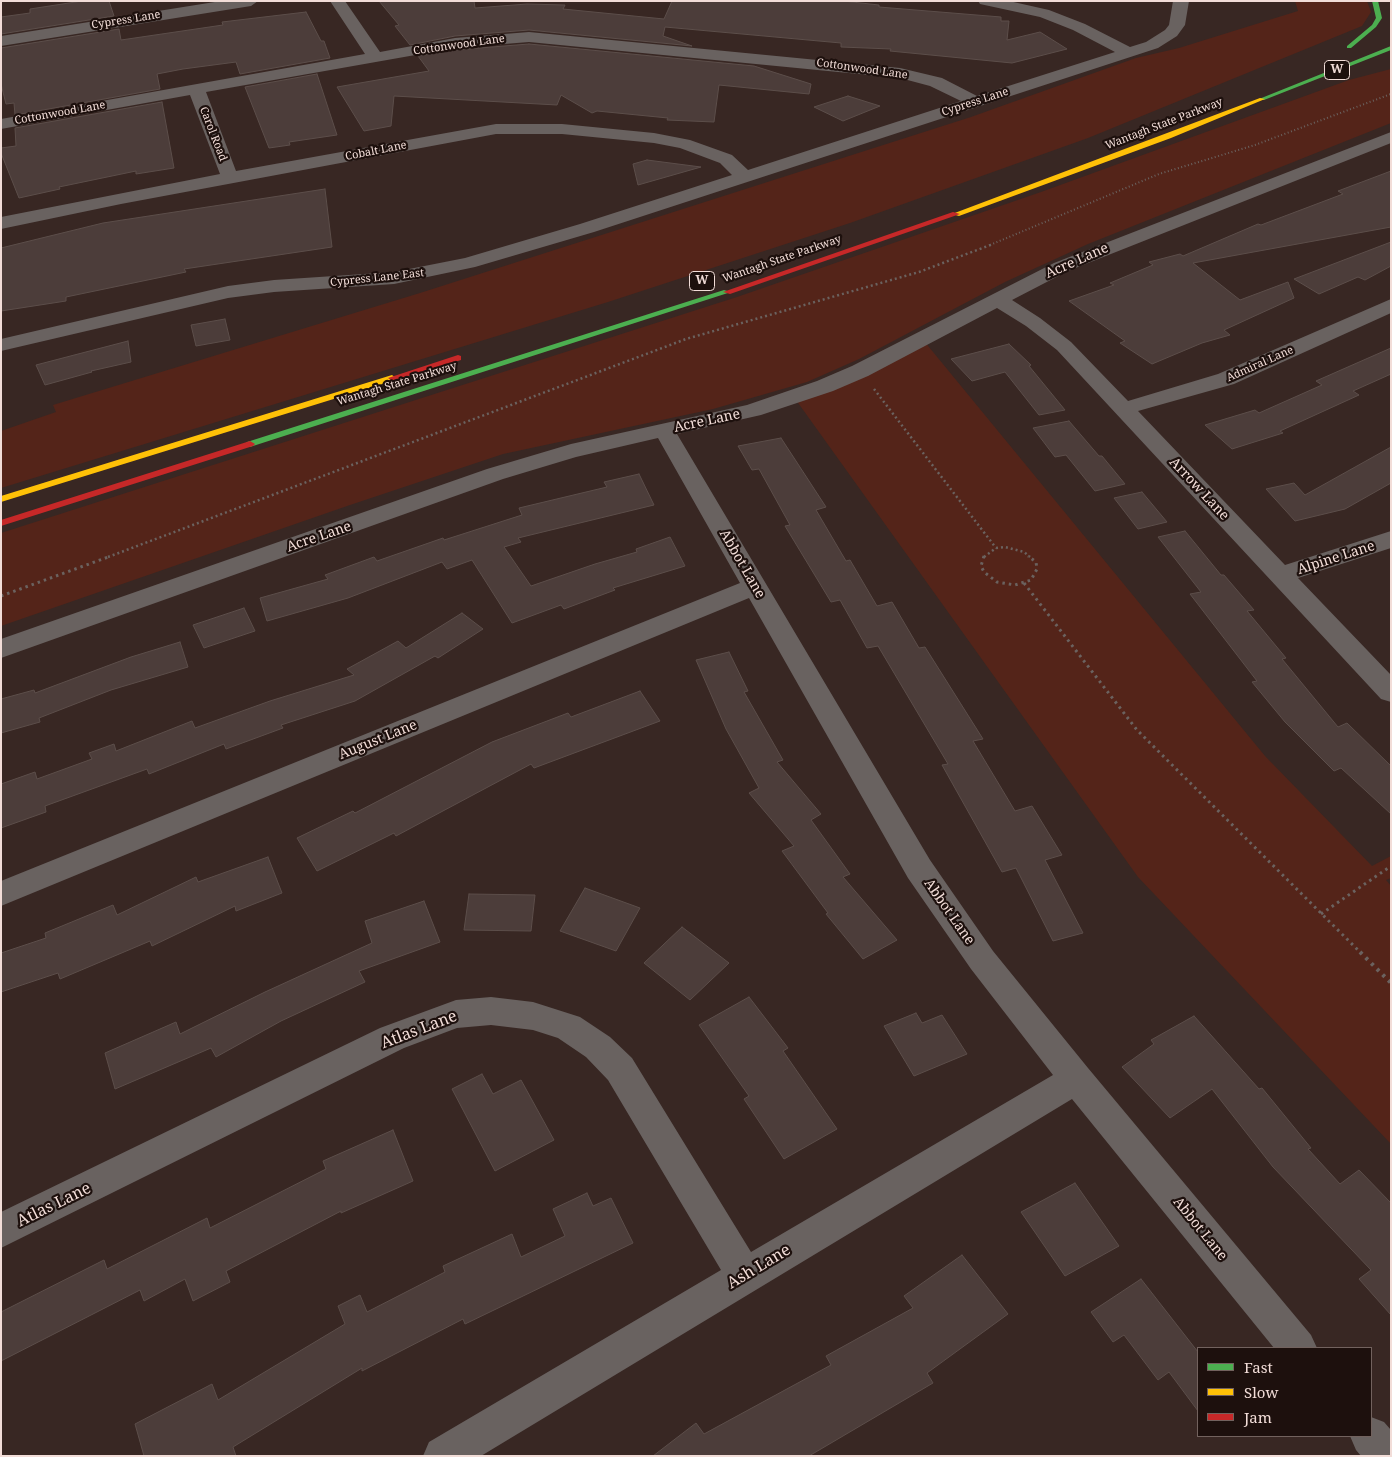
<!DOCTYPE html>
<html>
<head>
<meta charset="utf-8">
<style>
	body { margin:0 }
	#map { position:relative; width:1392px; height:1457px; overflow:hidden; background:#382723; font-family:"Noto Serif",serif }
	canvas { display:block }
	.frame { position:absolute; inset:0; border:2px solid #f2ddd8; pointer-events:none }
	.legend { position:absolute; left:1197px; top:1347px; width:175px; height:90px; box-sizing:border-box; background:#1d100d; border:1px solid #72625e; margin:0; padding:6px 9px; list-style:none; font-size:15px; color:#f2ddd8 }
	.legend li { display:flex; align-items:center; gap:10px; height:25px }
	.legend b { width:25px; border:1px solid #72625e }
</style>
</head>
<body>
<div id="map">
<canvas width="1392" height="1457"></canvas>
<div class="frame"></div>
<ul class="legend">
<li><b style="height:6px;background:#4caf50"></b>Fast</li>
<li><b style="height:6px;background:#ffc107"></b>Slow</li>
<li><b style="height:6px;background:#c62828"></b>Jam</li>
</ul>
</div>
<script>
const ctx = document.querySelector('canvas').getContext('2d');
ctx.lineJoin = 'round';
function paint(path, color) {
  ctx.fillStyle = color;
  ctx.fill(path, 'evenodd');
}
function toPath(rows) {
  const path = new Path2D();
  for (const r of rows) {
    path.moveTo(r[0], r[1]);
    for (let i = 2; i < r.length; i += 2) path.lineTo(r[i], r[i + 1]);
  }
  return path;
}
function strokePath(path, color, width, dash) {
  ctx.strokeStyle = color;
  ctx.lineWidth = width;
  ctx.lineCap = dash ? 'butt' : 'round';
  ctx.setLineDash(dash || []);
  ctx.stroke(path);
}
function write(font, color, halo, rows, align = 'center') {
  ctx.font = font + ' "Noto Serif",serif';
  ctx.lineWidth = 4.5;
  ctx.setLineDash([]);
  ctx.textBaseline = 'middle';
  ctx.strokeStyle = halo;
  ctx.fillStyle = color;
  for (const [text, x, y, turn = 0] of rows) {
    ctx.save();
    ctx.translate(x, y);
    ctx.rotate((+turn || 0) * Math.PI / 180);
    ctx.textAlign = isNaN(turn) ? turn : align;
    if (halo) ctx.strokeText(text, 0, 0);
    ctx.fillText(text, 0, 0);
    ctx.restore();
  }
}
const green = toPath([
	[1295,1,1367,1,1371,12,1362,26,1088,138,850,223,608,302,1,488,1,431,56,412,53,405,420,293,971,117,1136,58,1179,48,1298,11],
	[1391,69,1391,123,1088,244,1005,282,859,359,807,382,713,409,503,454,350,505,1,626,1,533,737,297,1041,192,1349,80],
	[924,341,1265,756,1372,866,1391,856,1391,878,1386,880,1391,886,1391,1144,1138,877,796,400]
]);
const building = toPath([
	[82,1,109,1,114,16,1,34,1,17,30,13,30,9,82,1],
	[379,1,474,1,475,8,527,4,565,5,563,9,664,19,672,1,843,1,879,5,879,7,1001,17,1001,21,1009,21,1007,40,1040,32,1067,49,1012,63,890,51,891,49,841,47,841,43,665,27,663,36,692,46,529,30,455,36,410,45,395,26,399,25,379,1],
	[306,12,321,41,324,41,330,58,240,74,236,62,183,69,157,74,160,89,15,115,14,103,6,104,1,84,1,48,119,29,121,40,223,25,222,22,306,12],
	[529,44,754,66,811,84,809,94,719,85,714,122,667,120,668,118,597,111,592,113,561,95,557,105,394,96,391,126,364,131,337,87,429,71,418,56,455,50,529,44],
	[317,74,337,135,289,142,290,145,269,148,245,87,317,74],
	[848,96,880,106,843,121,814,107,848,96],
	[162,102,174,168,136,174,136,171,59,187,60,189,19,198,1,153,1,148,16,146,15,128,162,102],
	[647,160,701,167,638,185,633,164,647,160],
	[1391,171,1391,227,1193,263,1240,300,1288,282,1294,298,1224,330,1230,335,1202,343,1152,364,1120,343,1125,341,1069,301,1114,285,1110,283,1153,265,1149,262,1180,254,1183,256,1258,224,1261,225,1343,194,1338,191,1391,171],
	[325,189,332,247,184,269,186,272,66,297,66,301,1,311,1,248,103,223,325,189],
	[1391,242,1391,266,1365,280,1358,277,1319,294,1294,279,1391,242],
	[225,319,230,340,196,346,191,325,225,319],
	[128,341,131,362,91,371,92,372,45,385,36,365,128,341],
	[1009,344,1031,365,1029,366,1065,410,1039,415,1005,372,972,381,951,359,1009,344],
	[1391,348,1391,374,1353,391,1359,395,1280,431,1283,433,1232,449,1205,425,1255,410,1259,413,1322,385,1316,381,1391,348],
	[1069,421,1099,456,1102,456,1125,484,1095,491,1066,455,1055,457,1033,428,1069,421],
	[781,438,826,507,816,510,846,561,850,560,877,606,892,602,919,648,925,647,983,739,973,741,1015,811,1032,806,1062,855,1045,860,1083,933,1053,941,1016,868,1002,872,942,765,948,764,878,646,867,648,840,600,831,602,785,526,790,525,759,469,752,470,738,446,781,438],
	[1391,447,1391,483,1345,509,1295,521,1266,489,1294,483,1305,495,1391,447],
	[639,474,654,505,518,538,521,542,504,547,531,586,595,564,637,552,636,549,670,537,685,566,613,588,615,590,564,609,561,605,512,623,472,560,447,569,442,562,348,598,267,621,260,598,328,579,325,575,374,557,377,561,443,538,444,540,522,515,519,508,607,487,604,482,639,474],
	[1142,492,1167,522,1138,529,1114,498,1142,492],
	[1185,531,1221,575,1224,575,1254,610,1247,611,1286,658,1282,659,1338,727,1347,723,1391,766,1391,814,1341,768,1334,771,1285,722,1252,682,1257,681,1190,594,1201,592,1158,537,1185,531],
	[244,608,255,631,204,648,193,625,244,608],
	[462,613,483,629,438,658,435,656,355,701,281,725,283,728,226,749,224,744,149,774,147,769,45,806,46,812,1,828,1,784,35,772,37,779,92,759,89,753,114,744,116,751,192,721,195,728,270,701,354,675,347,669,398,641,406,648,462,613],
	[180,642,188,667,111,690,39,718,40,722,1,733,1,699,34,690,35,693,131,657,180,642],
	[729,652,748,691,744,692,783,760,777,762,821,814,811,820,850,874,843,877,897,940,863,959,826,914,828,913,782,851,794,846,749,793,759,788,726,729,696,660,729,652],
	[640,691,660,721,534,768,531,764,396,836,394,833,317,871,297,838,353,811,355,813,492,742,568,713,571,717,640,691],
	[268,857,282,893,236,911,235,906,152,946,150,941,60,979,58,973,1,992,1,953,46,938,45,933,113,905,117,915,196,877,198,882,268,857],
	[585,888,640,908,616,951,560,931,585,888],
	[469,894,535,895,531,931,464,930,469,894],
	[424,901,440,942,359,971,365,982,281,1021,216,1057,211,1048,115,1089,105,1053,176,1022,180,1034,265,992,372,943,365,921,424,901],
	[682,927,729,963,690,1000,644,963,682,927],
	[749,997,788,1048,783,1051,837,1129,784,1159,744,1099,749,1096,699,1025,749,997],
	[916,1013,922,1023,942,1015,967,1054,914,1076,884,1026,916,1013],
	[1194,1016,1259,1089,1262,1088,1311,1148,1308,1149,1340,1184,1359,1170,1391,1203,1391,1315,1359,1279,1371,1270,1273,1167,1212,1089,1170,1118,1122,1067,1154,1044,1151,1040,1194,1016],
	[482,1074,493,1094,521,1080,554,1140,495,1171,452,1089,482,1074],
	[393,1130,413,1181,341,1213,341,1211,226,1271,230,1282,193,1301,185,1279,144,1301,140,1290,1,1361,1,1312,104,1260,107,1269,207,1218,210,1228,326,1169,323,1161,393,1130],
	[1075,1183,1119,1246,1065,1276,1021,1212,1075,1183],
	[587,1193,593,1206,611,1198,633,1243,465,1324,463,1319,362,1371,362,1368,233,1447,236,1456,144,1456,135,1424,212,1384,218,1400,345,1324,338,1306,360,1295,367,1312,445,1272,443,1266,512,1234,521,1257,565,1236,553,1209,587,1193],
	[962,1255,1008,1314,927,1373,933,1383,809,1456,653,1456,696,1423,704,1434,831,1365,826,1356,913,1308,904,1296,962,1255],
	[1141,1279,1198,1352,1198,1411,1169,1372,1158,1380,1124,1335,1113,1342,1091,1312,1141,1279]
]);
const pathFar3 = toPath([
	[990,245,1159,174,1255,145,1391,94]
]);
const pathFar2 = toPath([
	[874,389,996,548],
	[108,557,686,339,919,272,993,244],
	[984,557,996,548,1005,547,1024,552,1030,557]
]);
const pathFar1 = toPath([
	[984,556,981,566,984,572,997,582,1015,585,1031,580,1037,569,1036,562,1028,556],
	[1024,583,1137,730,1361,953],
	[1,596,111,556],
	[1321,914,1391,866]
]);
const path = toPath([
	[1360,952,1391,983]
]);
const street = toPath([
	[221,1,258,1,251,6,1,46,1,36,221,1],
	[330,1,345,1,380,52,455,38,529,32,900,68,942,78,977,96,1115,52,1073,30,1040,17,980,4,978,1,1009,1,1049,10,1085,24,1130,47,1146,42,1165,30,1169,25,1173,1,1189,1,1185,25,1177,36,1158,48,594,232,475,267,394,284,274,292,228,298,1,351,1,339,228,286,274,280,394,272,465,258,580,224,732,175,720,163,680,148,654,143,562,134,496,134,121,204,1,229,1,217,220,174,190,95,1,129,1,119,365,54,330,1],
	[529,42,900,78,930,86,961,101,748,170,732,155,690,140,654,133,562,124,496,124,236,171,206,92,455,48,529,42],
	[1391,132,1391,143,1068,271,1012,300,1040,318,1071,342,1128,401,1218,374,1391,299,1391,313,1234,384,1138,411,1285,565,1391,531,1391,548,1298,578,1391,675,1391,702,1381,699,1057,350,1026,326,997,308,868,376,833,391,761,415,677,434,930,860,993,951,1088,1068,1311,1335,1317,1348,1274,1348,1072,1099,481,1456,423,1456,429,1442,721,1270,608,1080,586,1057,558,1038,533,1030,491,1025,457,1028,404,1048,1,1248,1,1212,380,1028,456,1000,491,997,533,1002,580,1017,610,1037,632,1058,751,1252,1053,1075,971,969,908,878,749,598,1,906,1,881,740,583,658,438,576,457,503,479,1,658,1,639,487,469,571,444,747,405,817,381,852,366,1054,263,1391,132],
	[1371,1417,1384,1422,1391,1430,1391,1456,1361,1456,1356,1450,1350,1436,1371,1436,1371,1417]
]);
const fast = toPath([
	[1372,1,1378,1,1382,18,1376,27,1351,48,1347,48,1347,46,1372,25,1376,18,1372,1],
	[1391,46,1391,50,1264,100,1259,99,1391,46],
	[724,290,731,292,253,446,250,447,245,444,247,442,724,290]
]);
const slow = toPath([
	[1260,98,1265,99,1171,138,959,216,952,214,1260,98],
	[392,375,396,378,395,380,1,502,1,496,392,375]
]);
const jam = toPath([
	[953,212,960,214,730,294,723,292,953,212],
	[458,355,461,356,461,360,392,381,388,378,458,355],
	[250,441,255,444,253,446,1,526,1,520,250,441]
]);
const farStreetnames = [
	["Cypress Lane",126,20,-9],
	["Cottonwood Lane",459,45,-8],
	["Cottonwood Lane",862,69,8],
	["Cypress Lane",975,102,-18],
	["Cottonwood Lane",60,113,-10],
	["Wantagh State Parkway",1164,124,-21],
	["Carol Road",213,134,69],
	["Cobalt Lane",376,151,-11],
	["Wantagh State Parkway",782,259,-19],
	["Cypress Lane East",377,278,-6],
	["Admiral Lane",1260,364,-24],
	["Wantagh State Parkway",397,384,-17]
];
const shields = [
	[1337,70,25],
	[702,281,25]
];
const shieldNames = [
	["W",1337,70],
	["W",702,281]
];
const streetNames = [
	["Acre Lane",1077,261,-24],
	["Acre Lane",707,421,-12],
	["Arrow Lane",1199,489,47],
	["Acre Lane",319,537,-19],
	["Alpine Lane",1336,558,-18],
	["Abbot Lane",742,564,60],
	["August Lane",378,740,-22],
	["Abbot Lane",949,912,55],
	["Abbot Lane",1200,1229,51]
];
const nearStreetnames = [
	["Atlas Lane",419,1030,-21],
	["Atlas Lane",54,1205,-26],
	["Ash Lane",759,1267,-31]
];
paint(green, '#542419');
paint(building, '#4c3d3a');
strokePath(building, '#5c4e4a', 1);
strokePath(pathFar3, '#6b625f', 2, [1, 2.5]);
strokePath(pathFar2, '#6b625f', 2.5, [2, 3]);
strokePath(pathFar1, '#6b625f', 3, [2.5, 4]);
strokePath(path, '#6b625f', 4, [3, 5]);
paint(street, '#696260');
paint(fast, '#4caf50');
paint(slow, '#ffc107');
paint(jam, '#c62828');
write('11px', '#f2ddd8', '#1d100d', farStreetnames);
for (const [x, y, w] of shields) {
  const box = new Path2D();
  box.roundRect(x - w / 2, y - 9.5, w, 19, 4);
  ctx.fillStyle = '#1d100d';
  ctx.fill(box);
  strokePath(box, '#f2ddd8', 1);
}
write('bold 12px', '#f2ddd8', null, shieldNames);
write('14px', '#f2ddd8', '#1d100d', streetNames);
write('16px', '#f2ddd8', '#1d100d', nearStreetnames);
</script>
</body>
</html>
